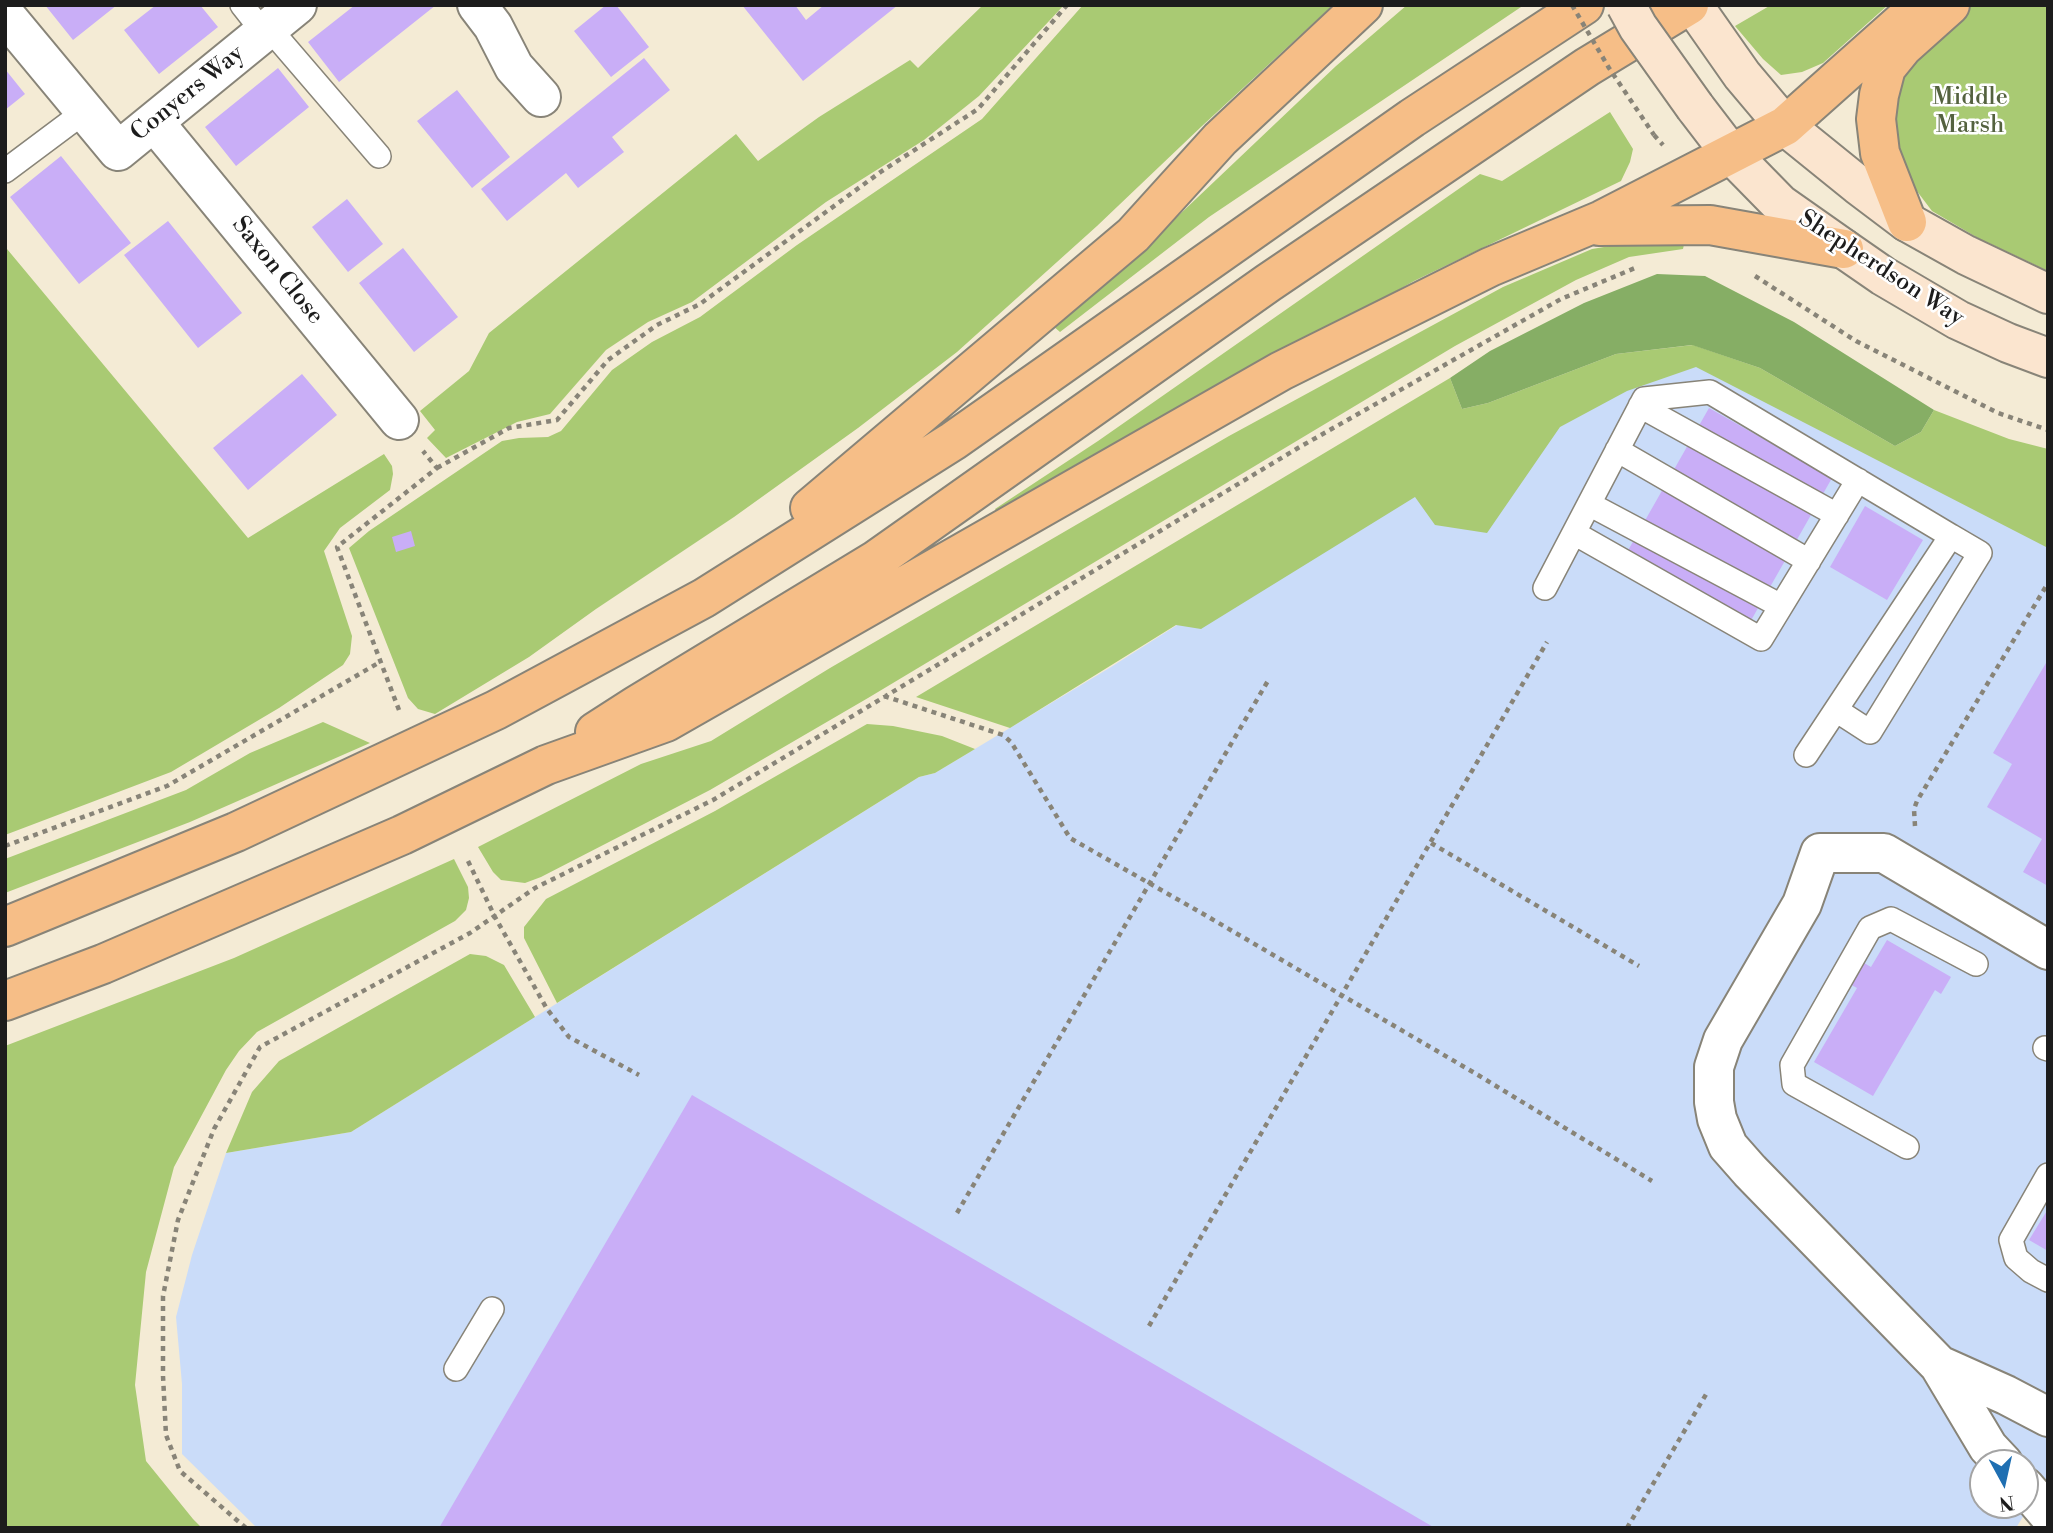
<!DOCTYPE html>
<html>
<head>
<meta charset="utf-8">
<style>
	body { margin:0 }
	#map { position:relative; width:2053px; height:1533px; overflow:hidden; background:#f4ebd5; font-family:"Libre Bodoni",serif }
	canvas { display:block }
	.frame { position:absolute; inset:0; border:7px solid #1c1c1c; pointer-events:none }
	.north { position:absolute; left:1969px; top:1449px; width:70px; height:70px; box-sizing:border-box; background:#fff; border:2px solid #a4a4a4; border-radius:50%; rotate:172deg; font-size:19px; font-weight:700; line-height:28px; text-align:center; color:#1c1c1c }
	.north::after { content:''; display:block; margin:auto; width:24px; height:32px; background:#1f6fb2; clip-path:polygon(50% 0,100% 100%,50% 72%,0 100%) }
</style>
</head>
<body>
<div id="map">
<canvas width="2053" height="1533"></canvas>
<div class="frame"></div>
<div class="north">N</div>
</div>
<script>
const ctx = document.querySelector('canvas').getContext('2d');
ctx.lineJoin = 'round';
function paint(path, color) {
  ctx.fillStyle = color;
  ctx.fill(path, 'evenodd');
}
function toPath(rows) {
  const path = new Path2D();
  for (const r of rows) {
    path.moveTo(r[0], r[1]);
    for (let i = 2; i < r.length; i += 2) path.lineTo(r[i], r[i + 1]);
  }
  return path;
}
function strokePath(path, color, width, dash) {
  ctx.strokeStyle = color;
  ctx.lineWidth = width;
  ctx.lineCap = dash ? 'butt' : 'round';
  ctx.setLineDash(dash || []);
  ctx.stroke(path);
}
function write(font, color, halo, rows, align = 'center') {
  ctx.font = font + ' "Libre Bodoni",serif';
  ctx.lineWidth = 5;
  ctx.setLineDash([]);
  ctx.textBaseline = 'middle';
  ctx.strokeStyle = halo;
  ctx.fillStyle = color;
  for (const [text, x, y, turn = 0] of rows) {
    ctx.save();
    ctx.translate(x, y);
    ctx.rotate((+turn || 0) * Math.PI / 180);
    ctx.textAlign = isNaN(turn) ? turn : align;
    if (halo) ctx.strokeText(text, 0, 0);
    ctx.fillText(text, 0, 0);
    ctx.restore();
  }
}
const built = toPath([
	[1681,351,1978,483,2048,511,2048,1476,2016,1528,257,1528,182,1454,182,1384,176,1317,192,1255,226,1153,351,1132,919,777,935,773,1111,667,1553,386],
	[1983,1463,2025,1463,2025,1505,1983,1505]
]);
const green = toPath([
	[983,5,1064,5,979,96,924,140,826,202,692,302,648,322,606,350,550,414,517,422,446,458,427,438,435,430,420,411,469,371,489,333,736,134,758,161,819,117,910,60,918,68],
	[1083,5,1333,5,1202,126,1097,226,957,352,858,428,734,517,596,609,529,657,435,714,418,709,408,698,349,548,369,531,502,441,519,438,548,437,561,431,612,370,652,342,700,317,797,245,982,119],
	[1407,5,1524,5,1209,217,1060,332,1052,325,1158,235,1336,66],
	[1771,5,1888,5,1823,63,1802,72,1781,75,1763,59,1735,26],
	[1966,5,2048,5,2048,271,1978,238,1932,211,1910,182,1895,152,1894,94,1905,61],
	[1610,112,1633,149,1630,162,1621,181,1414,281,998,515,995,509,1098,441,1480,174,1502,181],
	[1685,240,1683,249,1629,257,1576,280,1455,346,868,698,710,790,541,877,525,883,501,880,493,872,478,847,641,764,711,741,830,668,1229,436,1503,287,1592,249,1640,241],
	[7,249,248,538,384,454,392,466,393,474,390,490,340,528,324,551,352,636,350,654,343,665,279,708,171,772,5,835,5,250],
	[1693,345,1760,368,1895,446,1921,432,1934,410,2009,439,2048,449,2048,548,1696,367,1627,391,1560,427,1487,533,1435,525,1415,497,1201,629,1176,625,1010,728,916,697,1450,378,1462,409,1488,403,1616,354],
	[323,722,370,743,190,822,5,893,5,859,186,790,250,753],
	[867,724,893,726,942,736,975,749,935,773,919,777,557,1003,524,938,524,927,546,899,715,811],
	[454,859,468,887,469,898,466,910,455,921,257,1032,239,1051,226,1070,174,1167,146,1272,135,1385,146,1461,193,1519,202,1528,5,1528,5,1046,234,958],
	[470,954,486,956,504,965,535,1017,351,1132,226,1153,252,1092,279,1061]
]);
const forest = toPath([
	[1657,274,1705,276,1794,322,1934,410,1921,432,1895,446,1760,368,1692,345,1616,354,1488,403,1462,409,1450,378,1490,351,1584,303]
]);
const building = toPath([
	[45,5,117,5,73,40],
	[156,5,200,5,218,27,159,74,124,30],
	[355,5,436,5,339,82,308,42],
	[606,5,616,5,649,47,611,77,574,31],
	[742,5,795,5,806,20,824,5,898,5,803,81],
	[644,58,670,90,612,137,624,152,578,188,566,173,507,221,481,189],
	[278,68,309,107,236,166,205,127],
	[5,69,25,94,5,110],
	[457,90,510,157,472,188,417,121],
	[61,156,131,243,79,284,10,197],
	[347,199,383,244,348,272,312,227],
	[168,221,242,313,198,348,124,255],
	[403,248,458,317,414,352,359,283],
	[302,374,337,415,248,490,213,448],
	[1709,408,1832,478,1741,638,1618,568],
	[1865,506,1923,540,1887,600,1830,567],
	[411,531,415,546,396,552,392,537],
	[2046,663,2048,664,2048,886,2023,872,2042,839,1987,807,2012,764,1993,753],
	[1887,940,1951,977,1941,994,1935,990,1873,1096,1814,1062,1857,988,1846,982,1859,960,1871,967],
	[692,1095,1435,1528,439,1528],
	[2048,1209,2048,1251,2029,1240]
]);
const path = toPath([
	[1654,135,1663,145],
	[1755,276,1856,341,1998,413,2048,430],
	[437,468,509,428,557,420,608,360,657,325,700,304,882,171,978,109,1067,5],
	[884,696,1003,735,1011,742,1070,838,1205,915,1478,1075,1652,1181],
	[399,710,337,547,437,468,423,451],
	[1915,826,1914,809,1917,801,2048,583],
	[1431,843,1639,966],
	[5,846,167,786,380,662],
	[468,861,495,917,547,1009,569,1037,639,1075],
	[957,1213,1269,679],
	[1149,1326,1547,642],
	[246,1528,180,1471,166,1435,163,1376,163,1296,178,1220,214,1129,260,1047,470,933,535,888,713,800,1298,448,1561,299,1635,268],
	[1627,1528,1708,1391]
]);
const lane = toPath([
	[242,5,264,33],
	[269,28,379,156],
	[5,171,84,112],
	[1640,406,1837,515],
	[1617,450,1809,561],
	[1589,504,1781,606],
	[1574,533,1761,639,1858,480],
	[1545,588,1644,399,1710,392,1951,536,1806,755],
	[1836,710,1870,732,1980,553,1951,536],
	[2045,1048,2048,1049],
	[1907,1147,1794,1084,1792,1065,1870,928,1891,919,1976,964],
	[2048,1175,2011,1240,2016,1258,2031,1271,2048,1280],
	[456,1369,492,1309]
]);
const street = toPath([
	[477,5,493,26,514,67,541,97],
	[5,15,118,151,297,5],
	[154,122,399,420],
	[1939,1365,2006,1395,2048,1417],
	[2003,1463,1988,1447,1939,1365,1750,1171,1728,1146,1717,1119,1714,1102,1714,1067,1723,1040,1802,904,1820,853,1884,853,2048,950],
	[2025,1487,2048,1514]
]);
const secondary = toPath([
	[1693,5,1742,75,1785,126,1858,185,1907,222,1966,255,2048,294],
	[1695,107,1731,154,1780,204,1844,249,1883,276,1958,320,2008,343,2048,358]
]);
const highway = toPath([
	[1907,222,1880,153,1876,119,1879,95,1886,68,1903,47,1950,5],
	[1599,226,1710,225,1844,249],
	[810,508,1133,235,1220,139,1363,5],
	[595,732,637,705,876,560,1268,283,1587,67,1689,5],
	[5,927,236,832,496,710,704,598,953,441,1412,118,1584,5],
	[5,1001,103,964,402,835,546,765,666,722,1281,371,1490,267,1602,220,1785,126,1921,5]
]);
const pathBridge = toPath([
	[1572,5,1609,68,1654,135]
]);
const secondaryBridge = toPath([
	[1626,5,1638,27,1695,107]
]);
const streetNames = [
	["Conyers Way",188,94,-39],
	["Shepherdson Way",1881,269,33],
	["Saxon Close",277,271,51]
];
const parkNames = [
	["Middle",1970,98],
	["Marsh",1970,126]
];
paint(built, '#cadcf9');
paint(green, '#a9ca73');
paint(forest, '#86ae65');
paint(building, '#c9aef7');
strokePath(lane, '#888478', 26);
strokePath(street, '#888478', 42);
strokePath(secondary, '#888478', 42);
strokePath(highway, '#888478', 42);
strokePath(path, '#888478', 4.5, [5, 5]);
strokePath(lane, '#fff', 23);
strokePath(street, '#fff', 38);
strokePath(secondary, '#fbe5cf', 38);
strokePath(highway, '#f6be87', 38);
strokePath(secondaryBridge, '#888478', 42, []);
strokePath(pathBridge, '#888478', 4.5, [5, 5]);
strokePath(secondaryBridge, '#fbe5cf', 38);
write('24px', '#1c1c1c', '#fff', streetNames);
write('24px', '#54623f', '#fff', parkNames);
</script>
</body>
</html>
